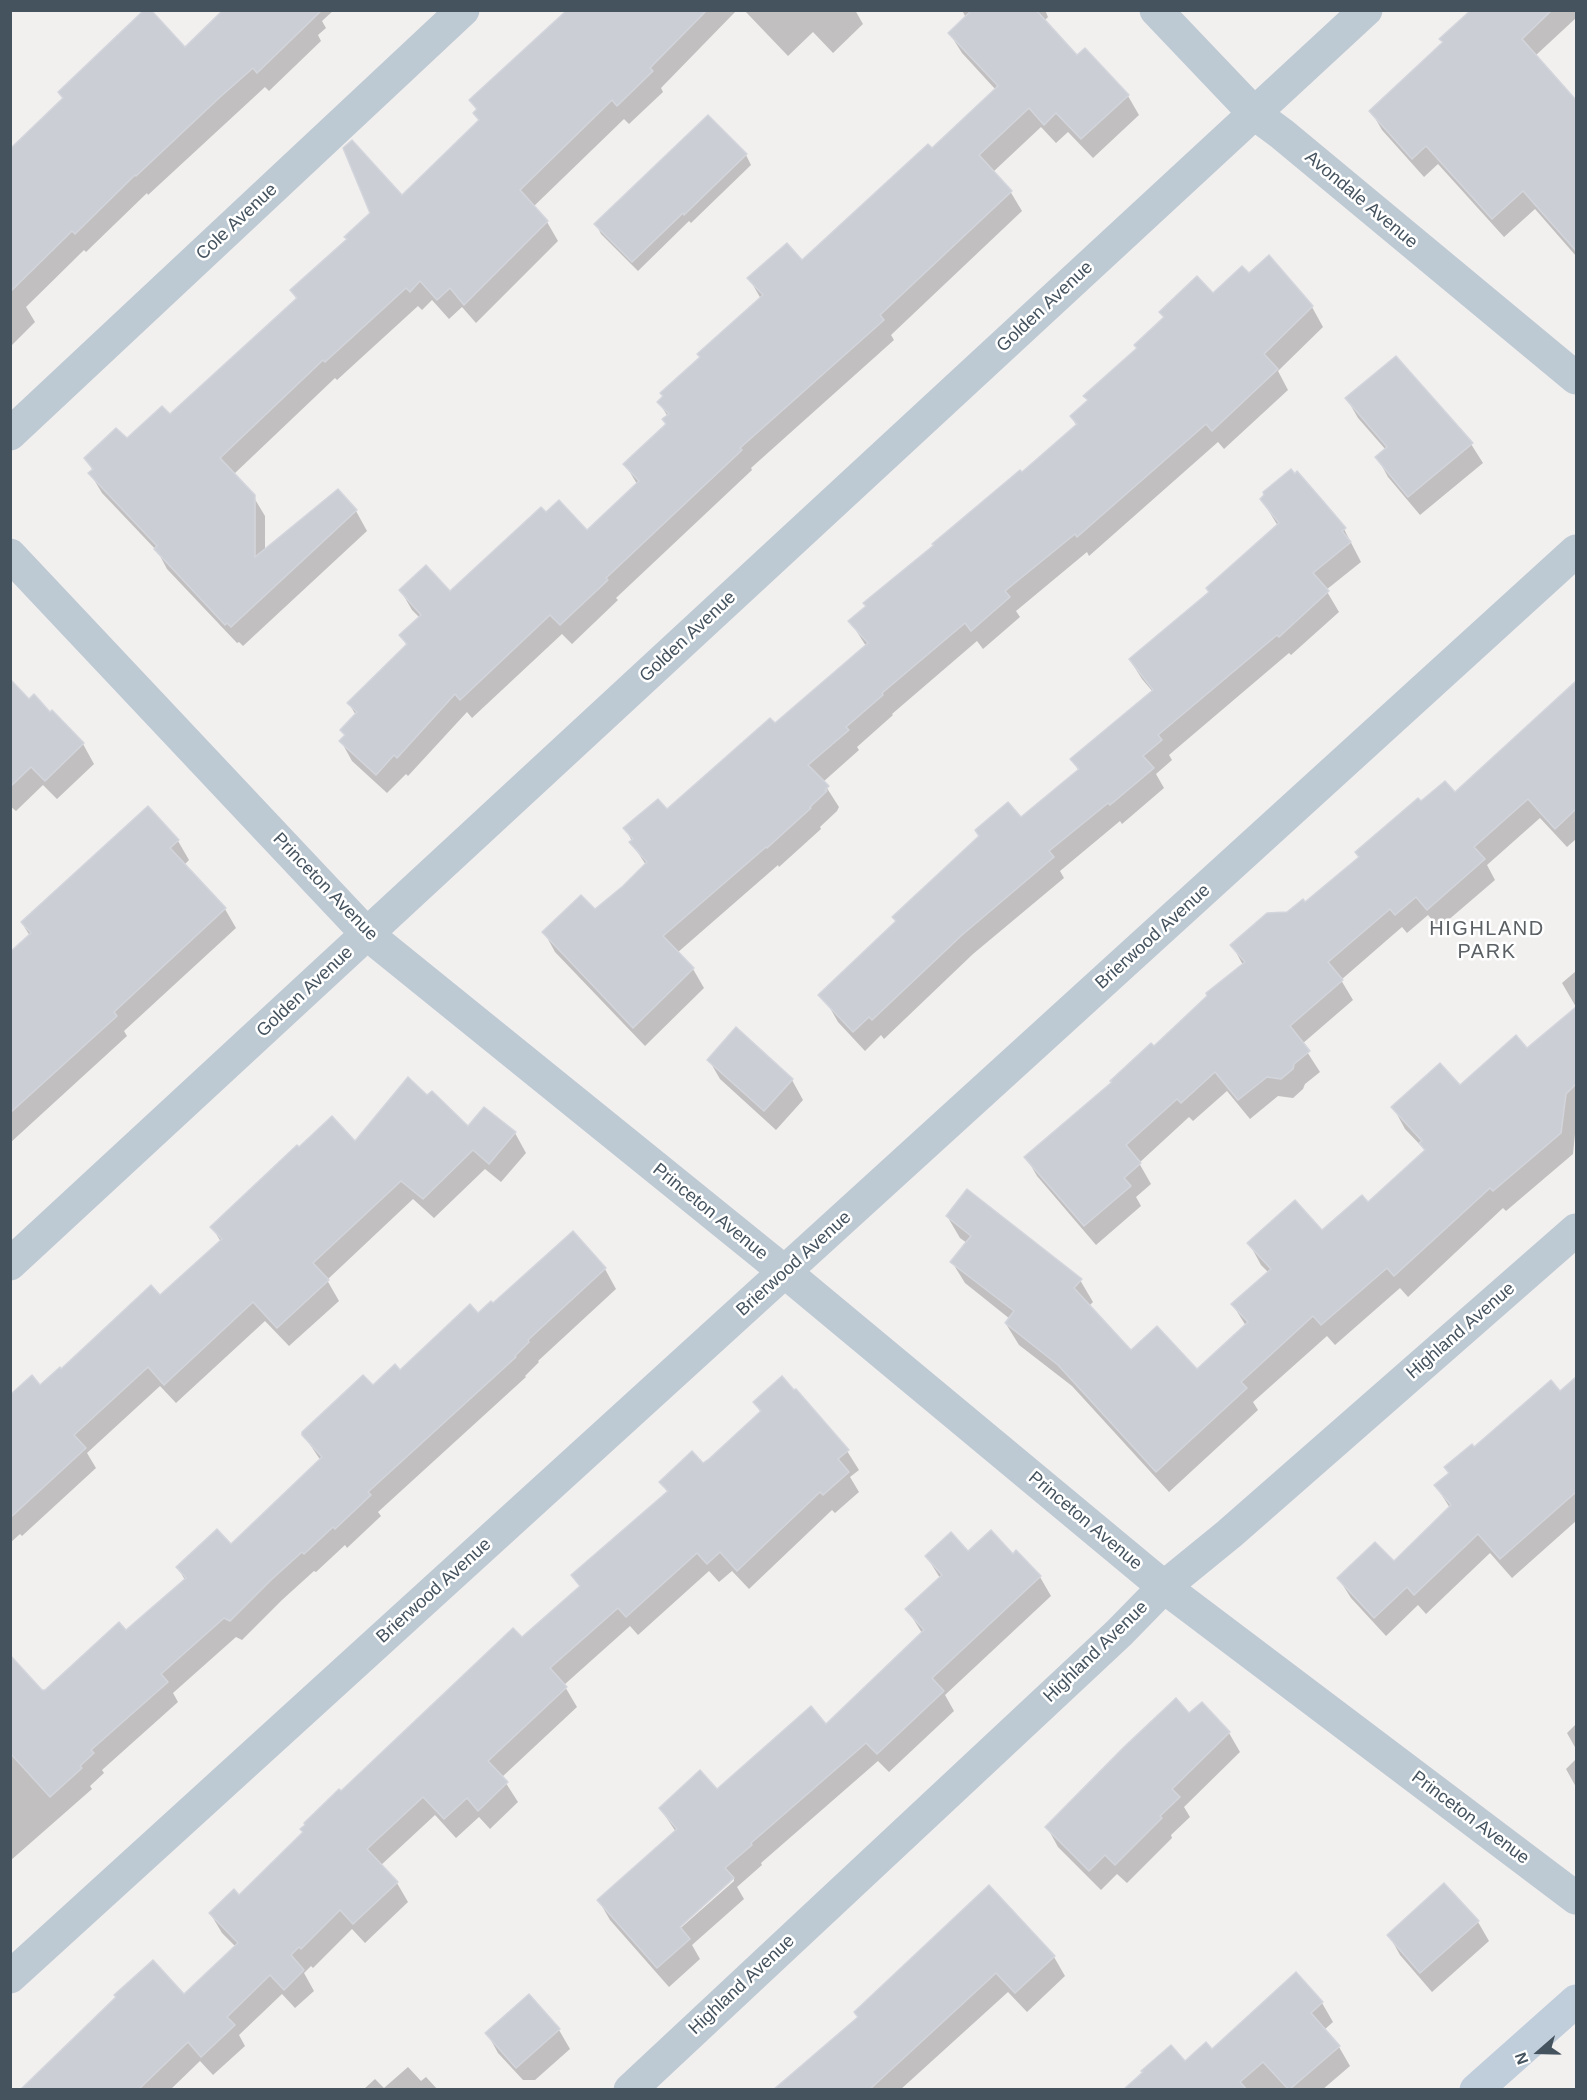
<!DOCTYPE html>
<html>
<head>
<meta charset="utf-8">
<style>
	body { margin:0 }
	#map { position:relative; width:1587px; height:2100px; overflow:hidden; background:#f2efef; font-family:Arial,sans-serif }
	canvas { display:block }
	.frame { position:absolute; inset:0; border:12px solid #45535f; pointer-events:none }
	.north { position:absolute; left:1509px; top:2022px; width:60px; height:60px; -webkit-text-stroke:4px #fff; paint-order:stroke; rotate:250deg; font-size:16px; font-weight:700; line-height:24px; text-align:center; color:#45535f }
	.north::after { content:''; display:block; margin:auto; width:21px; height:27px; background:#45535f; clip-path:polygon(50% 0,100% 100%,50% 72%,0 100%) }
</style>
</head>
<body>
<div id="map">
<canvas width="1587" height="2100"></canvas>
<div class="frame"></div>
<div class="north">N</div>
</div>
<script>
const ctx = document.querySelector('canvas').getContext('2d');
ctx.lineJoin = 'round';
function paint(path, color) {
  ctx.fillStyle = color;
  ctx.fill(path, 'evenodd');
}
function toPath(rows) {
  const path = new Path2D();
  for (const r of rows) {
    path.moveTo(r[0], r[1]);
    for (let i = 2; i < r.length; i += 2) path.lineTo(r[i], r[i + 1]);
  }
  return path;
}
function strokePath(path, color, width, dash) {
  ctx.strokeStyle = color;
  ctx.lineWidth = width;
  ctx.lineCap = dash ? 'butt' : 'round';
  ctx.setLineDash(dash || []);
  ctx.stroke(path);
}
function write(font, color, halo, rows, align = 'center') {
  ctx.font = font + ' Arial,sans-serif';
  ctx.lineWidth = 5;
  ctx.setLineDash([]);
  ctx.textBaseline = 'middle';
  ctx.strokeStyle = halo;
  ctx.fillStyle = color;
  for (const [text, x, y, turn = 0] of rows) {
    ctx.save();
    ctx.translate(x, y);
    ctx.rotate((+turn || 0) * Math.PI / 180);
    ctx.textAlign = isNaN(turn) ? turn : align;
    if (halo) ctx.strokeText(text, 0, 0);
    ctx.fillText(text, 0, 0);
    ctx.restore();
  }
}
const shadow = toPath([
	[225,10,334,10,322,21,326,28,318,35,321,41,269,91,265,87,148,195,147,193,86,252,84,250,26,307,35,322,10,347,10,152,185,49],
	[569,10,737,10,661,88,663,92,629,124,624,119,533,207,547,222,558,241,476,323,462,307,449,319,432,300,422,310,418,306,337,380,335,378,234,474,253,496,265,516,265,551,338,491,356,511,367,531,243,646,239,642,237,643,167,569,158,552,102,493,90,473,93,471,86,459,127,441,170,417,297,300,292,291,402,197,479,121,474,113,477,111,471,100],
	[744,10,855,10,863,24,833,53,813,32,788,56],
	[962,10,1045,10,1048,17,1044,21,1077,57,1128,96,1139,115,1093,158,1068,132,1056,143,1041,127,993,172,1010,191,1022,211,891,335,894,340,751,468,752,470,616,598,618,600,572,644,562,634,472,718,467,712,408,776,406,774,387,793,352,761,341,741,346,736,342,730,356,715,349,704,407,646,401,635,420,618,412,610,401,591,450,593,546,514,587,532,637,484,625,464,667,425,668,417,659,402,761,299,749,278,802,263,932,150,996,90,962,53,950,34,966,18],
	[1473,10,1576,10,1576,18,1535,56,1576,102,1576,172,1570,178,1576,185,1576,256,1535,209,1504,237,1438,164,1424,177,1382,130,1371,111,1444,43,1441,39],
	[708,117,746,155,751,165,691,223,689,221,638,271,601,234,596,224],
	[1268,257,1312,307,1323,327,1278,371,1288,390,1224,449,1218,442,1089,556,1087,552,1016,611,1020,617,983,649,977,641,892,714,893,715,857,747,859,750,823,782,839,807,837,811,820,827,821,829,779,867,778,865,677,953,693,969,704,988,645,1046,555,952,544,932,595,911,624,887,646,865,631,842,632,841,625,828,667,811,775,725,866,646,850,621,1077,426,1071,417,1089,401,1085,396,1138,349,1165,319,1161,312,1213,295,1249,275],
	[1347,399,1471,444,1483,463,1420,515,1388,477,1377,457,1386,450,1358,418],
	[1262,500,1344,529,1361,562,1326,590,1339,612,1291,655,1289,653,1169,755,1172,760,1156,774,1164,788,1122,824,1120,821,1060,871,1064,878,973,954,884,1039,881,1035,865,1051,838,1022,826,1001,1021,819,1079,771,1072,760,1153,692,1142,679,1130,660,1211,593,1278,526],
	[10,681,29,701,34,696,83,744,94,764,57,799,43,785,16,811,10,806],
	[1576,683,1576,839,1567,847,1540,818,1487,865,1495,880,1439,928,1428,915,1407,933,1402,927,1341,980,1353,1000,1302,1044,1320,1072,1305,1084,1303,1089,1293,1098,1278,1096,1250,1119,1227,1091,1193,1121,1189,1117,1139,1163,1151,1184,1136,1197,1141,1206,1096,1245,1037,1176,1026,1157,1154,1048,1243,965,1232,945,1305,904,1421,803,1455,794],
	[178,841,189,860,184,865,225,909,236,928,124,1031,127,1036,10,1143,10,954,30,936,22,923],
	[1576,971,1576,1007,1562,983],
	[1576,1009,1576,1124,1573,1154,1506,1211,1503,1208,1408,1297,1400,1288,1335,1345,1327,1336,1253,1402,1258,1410,1169,1492,1072,1386,1019,1345,1006,1324,1010,1319,965,1283,952,1262,967,1243,960,1238,947,1216,1080,1280,1093,1302,1089,1306,1131,1352,1197,1371,1246,1326,1233,1305,1269,1273,1261,1265,1249,1243,1322,1232,1368,1204,1426,1151,1405,1129,1393,1107,1460,1087,1527,1050],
	[736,1029,792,1080,803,1100,776,1130,720,1079,709,1060],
	[427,1097,468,1128,515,1133,526,1153,501,1182,485,1169,434,1218,413,1199,327,1280,339,1301,289,1346,265,1321,176,1403,160,1386,87,1453,96,1468,22,1536,20,1534,10,1543,10,1400,40,1387,160,1297,221,1242,212,1227,355,1143],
	[573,1233,605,1269,616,1289,538,1361,539,1362,525,1376,526,1377,378,1512,381,1516,347,1548,345,1545,316,1572,314,1571,282,1600,242,1640,236,1637,173,1693,178,1702,102,1770,104,1773,90,1786,92,1789,10,1861,10,1688,45,1691,126,1632,185,1580,178,1568,231,1546,321,1461,303,1434,373,1387,400,1372,493,1305],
	[1576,1379,1576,1521,1512,1578,1490,1553,1426,1614,1418,1605,1386,1636,1351,1598,1339,1579,1394,1563,1450,1508,1436,1486,1450,1474,1473,1449,1560,1393],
	[755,1402,847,1451,859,1470,850,1477,859,1492,835,1513,832,1510,749,1589,732,1571,719,1582,709,1571,638,1635,630,1626,564,1685,577,1707,502,1777,518,1802,490,1829,479,1817,456,1838,435,1815,380,1866,397,1883,408,1902,365,1943,352,1929,313,1968,311,1966,304,1973,314,1991,295,2008,282,1994,239,2035,245,2046,213,2075,200,2061,170,2090,22,2090,184,1996,236,1947,222,1933,210,1913,239,1897,305,1833,341,1793,580,1587,573,1576,668,1493,661,1482,703,1465,761,1413],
	[968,1553,1013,1556,1040,1577,1051,1596,945,1695,954,1711,889,1772,878,1761,761,1863,762,1865,737,1887,744,1899,692,1945,700,1959,669,1987,610,1920,599,1901,676,1832,660,1808,717,1791,826,1726,922,1633,907,1609,940,1578,927,1557],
	[734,1877,734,1881,675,1933,673,1931],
	[1202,1704,1229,1733,1240,1752,1184,1807,1190,1817,1171,1835,1172,1838,1127,1883,1117,1874,1101,1890,1058,1847,1047,1827],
	[1576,1724,1576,1749,1567,1733],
	[1576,1759,1576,1787,1566,1769],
	[989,1887,1054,1957,1065,1976,1027,2012,1008,1992,900,2090,800,2090,859,2018],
	[1478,1922,1489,1941,1432,1992,1400,1955,1389,1935],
	[1322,2003,1333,2022,1324,2030,1339,2047,1350,2066,1322,2090,1126,2090],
	[559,2030,570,2049,535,2080,523,2080,498,2053,487,2033],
	[408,2067,421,2081,426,2077,438,2090,363,2090,375,2079,384,2088]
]);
const building = toPath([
	[144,10,151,10,185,47,223,10,322,10,257,73,253,68,219,98,136,176,135,175,75,234,72,231,10,292,10,149,63,98,58,92,144,10],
	[567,10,707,10,650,68,653,71,617,106,612,100,520,190,548,221,464,305,450,288,437,300,420,281,410,292,406,288,325,362,323,360,220,458,255,495,255,557,338,489,357,510,231,627,227,623,225,625,154,549,157,546,88,473,93,469,84,458,116,428,127,438,162,406,170,414,297,298,290,290,347,239,344,237,370,213,343,148,352,140,402,195,479,120,473,113,477,109,469,100,567,10],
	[972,10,1036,10,1077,55,1085,48,1129,95,1081,139,1056,113,1044,125,1029,108,979,155,1012,191,880,315,884,320,740,448,742,450,606,578,608,580,560,625,550,615,460,700,455,694,397,758,394,755,376,775,339,741,345,735,340,730,357,712,347,703,407,644,399,635,421,615,399,590,426,565,450,591,541,507,546,512,559,500,587,530,639,481,623,464,666,424,662,419,669,414,657,402,663,396,660,393,700,357,697,354,763,295,747,278,787,243,802,260,928,144,932,148,998,86,948,33,972,10],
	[1471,10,1552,10,1522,39,1576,100,1576,251,1523,191,1492,219,1426,146,1412,159,1369,111,1443,42,1439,39,1471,10],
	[708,115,747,154,684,215,683,213,632,262,594,224,708,115],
	[1269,255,1313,306,1264,354,1278,369,1212,431,1206,424,1077,537,1075,534,1005,591,1010,597,971,631,965,623,882,693,883,695,846,727,849,730,808,765,829,786,825,790,827,791,810,807,811,808,767,848,766,847,663,936,694,968,633,1028,542,932,581,895,595,909,623,886,647,862,629,842,633,839,623,828,658,799,667,809,770,718,775,723,868,643,848,621,866,606,863,603,934,545,932,544,1020,470,1022,472,1077,424,1070,416,1088,400,1083,396,1137,348,1134,345,1164,317,1159,312,1197,276,1213,293,1242,266,1249,273,1269,255],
	[1396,356,1473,443,1408,497,1375,457,1387,447,1345,398,1396,356],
	[1291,469,1295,474,1297,471,1323,501,1346,528,1342,531,1351,542,1313,573,1329,591,1279,637,1277,635,1158,735,1162,740,1143,756,1154,768,1110,805,1108,803,1049,851,1054,857,962,935,872,1020,869,1017,853,1032,818,995,896,921,892,917,979,836,975,830,1008,802,1021,817,1079,769,1070,759,1153,690,1129,659,1209,592,1206,588,1279,523,1260,499,1264,495,1263,492,1291,469],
	[10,679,29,699,34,694,50,712,52,710,84,743,45,781,31,767,10,787,10,679],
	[1576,681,1576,809,1555,829,1528,799,1474,847,1485,859,1427,910,1416,897,1395,915,1390,909,1328,962,1343,980,1290,1026,1310,1051,1294,1064,1293,1069,1281,1079,1267,1077,1238,1100,1215,1072,1181,1103,1177,1099,1126,1145,1141,1163,1124,1178,1131,1186,1084,1226,1024,1157,1112,1082,1110,1081,1151,1043,1154,1046,1207,996,1206,993,1245,962,1230,945,1267,913,1287,912,1303,899,1305,902,1359,857,1355,852,1418,798,1421,801,1445,781,1455,792,1576,681],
	[148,806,179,840,170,848,226,908,114,1012,117,1016,10,1113,10,952,31,933,21,922,148,806],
	[1576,1007,1576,1084,1566,1094,1561,1133,1493,1191,1490,1188,1394,1276,1387,1268,1321,1325,1313,1316,1241,1382,1247,1388,1156,1472,1058,1365,1005,1323,1014,1311,950,1262,971,1236,946,1216,967,1189,1082,1279,1074,1288,1131,1350,1157,1326,1197,1369,1248,1322,1231,1304,1271,1269,1247,1243,1295,1200,1322,1230,1362,1195,1368,1202,1425,1150,1419,1143,1422,1141,1391,1107,1440,1063,1460,1085,1516,1035,1527,1048,1576,1007],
	[736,1027,793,1079,764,1111,707,1060,736,1027],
	[408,1077,427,1095,432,1091,468,1126,484,1107,516,1132,489,1164,473,1150,423,1199,401,1181,313,1263,329,1280,277,1328,253,1302,164,1385,148,1367,74,1435,86,1448,10,1518,10,1395,32,1375,40,1385,60,1367,61,1369,151,1285,160,1295,222,1239,210,1227,297,1145,299,1147,332,1116,355,1141,408,1077],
	[573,1231,606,1268,528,1340,529,1342,515,1356,516,1357,368,1492,371,1495,335,1529,333,1527,304,1554,302,1552,271,1580,230,1621,224,1618,161,1674,168,1682,91,1750,94,1753,80,1766,82,1768,50,1797,10,1753,10,1655,42,1690,45,1690,119,1622,126,1630,186,1578,176,1567,217,1529,231,1544,322,1457,302,1435,302,1432,363,1375,373,1385,395,1364,400,1370,470,1304,478,1313,491,1301,493,1303,573,1231],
	[782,1376,794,1390,796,1389,849,1450,838,1459,849,1472,823,1495,820,1492,737,1571,720,1552,707,1564,697,1553,626,1617,618,1608,550,1668,567,1687,488,1761,508,1782,478,1811,467,1798,444,1819,423,1797,367,1849,398,1882,353,1924,340,1910,301,1949,299,1947,291,1955,304,1970,284,1990,270,1975,227,2017,235,2025,201,2057,188,2042,138,2090,20,2090,116,1997,114,1995,153,1960,184,1994,238,1943,209,1913,234,1889,239,1895,303,1832,300,1829,305,1825,304,1823,339,1789,341,1791,513,1628,522,1637,580,1586,571,1575,668,1491,659,1482,692,1451,703,1463,709,1459,761,1411,753,1402,782,1376],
	[1576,1377,1576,1492,1500,1559,1478,1534,1414,1595,1407,1587,1374,1618,1337,1578,1375,1542,1394,1561,1451,1505,1434,1485,1449,1473,1444,1467,1472,1444,1474,1447,1551,1380,1560,1391,1576,1377],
	[991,1530,1013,1554,1016,1550,1041,1576,932,1678,944,1691,877,1754,866,1743,751,1843,752,1845,725,1868,734,1878,680,1927,690,1939,657,1968,597,1900,677,1829,659,1808,700,1770,717,1789,811,1706,826,1724,924,1630,905,1609,942,1575,925,1556,951,1532,968,1551,991,1530],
	[1176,1698,1189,1713,1202,1702,1230,1732,1172,1789,1180,1797,1160,1816,1162,1818,1115,1865,1105,1855,1089,1871,1045,1827,1124,1747,1176,1698],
	[1444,1883,1479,1921,1420,1973,1387,1935,1444,1883],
	[989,1885,1055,1956,1015,1993,996,1973,869,2090,773,2090,858,2017,854,2012,989,1885],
	[1296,1972,1323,2002,1311,2013,1340,2046,1289,2090,1263,2062,1240,2082,1247,2090,1123,2090,1143,2072,1141,2071,1171,2045,1185,2061,1206,2042,1212,2049,1296,1972],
	[529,1994,560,2029,516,2068,485,2033,529,1994]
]);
const street = toPath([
	[1156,10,1255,114,1282,134,1576,378],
	[10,434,463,10],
	[10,555,367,934,785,1272,1164,1587,1576,1898],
	[10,1264,1366,10],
	[10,1977,1576,551],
	[630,2090,1119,1633,1164,1587,1229,1534,1576,1230]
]);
const secondary = toPath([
	[1476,2090,1576,2001]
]);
const streetNames = [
	["Avondale Avenue",1361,200,40],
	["Cole Avenue",237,222,-43],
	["Golden Avenue",1045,307,-43],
	["Golden Avenue",688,637,-43],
	["Princeton Avenue",325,887,46],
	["Brierwood Avenue",1153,937,-42],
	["Golden Avenue",305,992,-43],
	["Princeton Avenue",710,1212,39],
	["Brierwood Avenue",794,1264,-42],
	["Highland Avenue",1461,1331,-41],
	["Princeton Avenue",1085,1521,40],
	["Brierwood Avenue",434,1591,-42],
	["Highland Avenue",1096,1652,-44],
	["Princeton Avenue",1470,1818,37],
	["Highland Avenue",742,1985,-43]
];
const neighbourhoodNames = [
	["HIGHLAND",1487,929],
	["PARK",1487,952]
];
paint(shadow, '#0003');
paint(building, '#cbced5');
strokePath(building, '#d3d5dc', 1.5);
strokePath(street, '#becad3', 33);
strokePath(secondary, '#c0cddb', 33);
write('18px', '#45535f', '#fff', streetNames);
ctx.letterSpacing = '1.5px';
write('20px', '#5b6065', '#fff', neighbourhoodNames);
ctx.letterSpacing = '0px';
</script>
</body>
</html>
